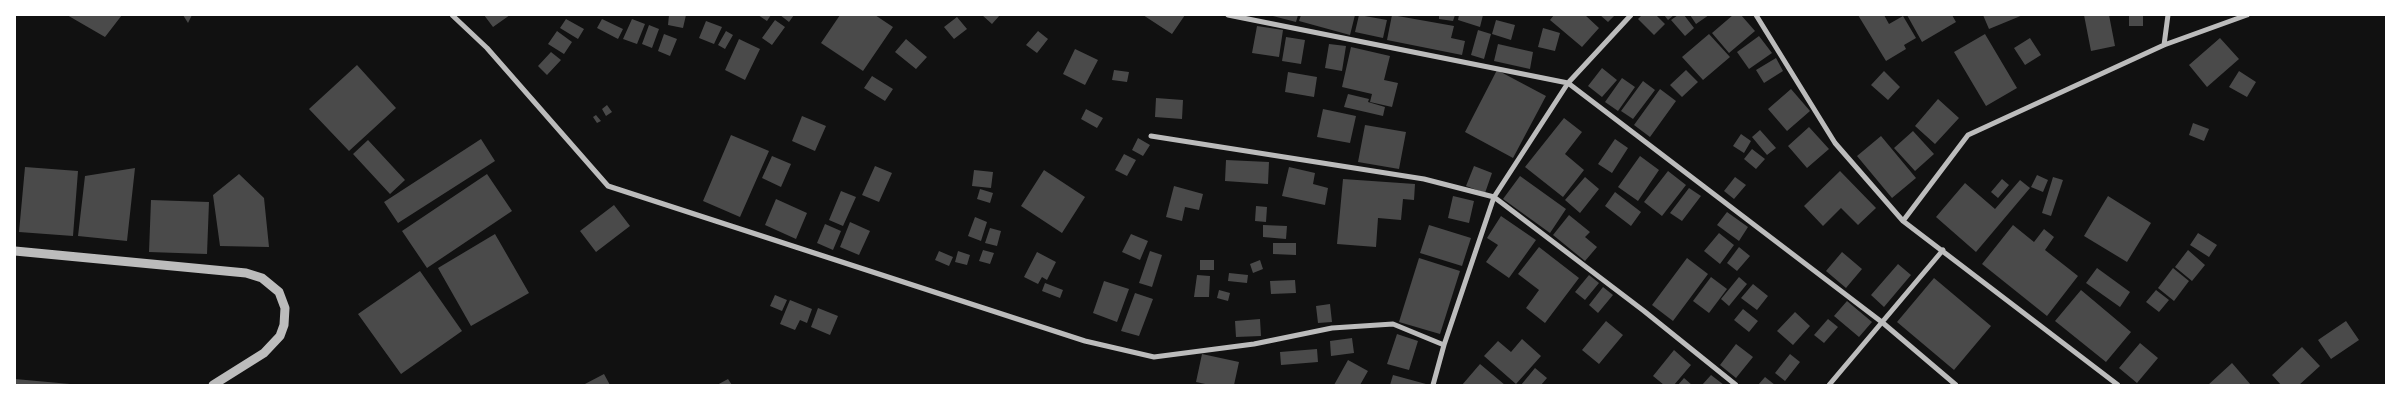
<!DOCTYPE html>
<html>
<head>
<meta charset="utf-8">
<style>
	body { margin:0 }
	#map { position:relative; width:2401px; height:400px; overflow:hidden; background:#111; font-family:Karla,sans-serif }
	canvas { display:block }
	.frame { position:absolute; inset:0; border:16px solid #fff; pointer-events:none }
</style>
</head>
<body>
<div id="map">
<canvas width="2401" height="400"></canvas>
<div class="frame"></div>
</div>
<script>
const ctx = document.querySelector('canvas').getContext('2d');
ctx.lineJoin = 'round';
function paint(path, color) {
  ctx.fillStyle = color;
  ctx.fill(path, 'evenodd');
}
function toPath(rows) {
  const path = new Path2D();
  for (const r of rows) {
    path.moveTo(r[0], r[1]);
    for (let i = 2; i < r.length; i += 2) path.lineTo(r[i], r[i + 1]);
  }
  return path;
}
function strokePath(path, color, width, dash) {
  ctx.strokeStyle = color;
  ctx.lineWidth = width;
  ctx.lineCap = dash ? 'butt' : 'round';
  ctx.setLineDash(dash || []);
  ctx.stroke(path);
}
const building = toPath([
	[67,15,122,15,105,37],
	[183,15,192,15,188,23],
	[484,15,510,15,493,27],
	[669,15,686,15,683,28,668,25],
	[758,15,771,15,767,21],
	[780,15,794,15,789,22],
	[840,15,875,15,893,27,863,71,821,43],
	[982,15,1000,15,992,24],
	[1143,15,1185,15,1172,34],
	[1269,15,1298,15,1296,22],
	[1301,15,1355,15,1350,35,1299,21],
	[1359,15,1387,20,1383,38,1355,32],
	[1392,15,1454,26,1451,38,1465,41,1462,55,1387,40],
	[1439,15,1455,15,1453,21,1439,19],
	[1459,15,1483,15,1480,27,1458,20],
	[1554,15,1585,15,1599,28,1582,47,1550,20],
	[1600,15,1615,15,1608,22],
	[1642,15,1656,15,1665,24,1654,35,1638,19],
	[1664,15,1674,15,1668,20],
	[1678,15,1684,15,1694,28,1685,36,1671,20],
	[1690,15,1709,15,1696,24],
	[1733,15,1741,15,1755,31,1729,53,1712,33],
	[1858,15,1884,15,1889,24,1903,16,1916,38,1904,45,1906,49,1886,61],
	[1907,15,1952,15,1956,22,1922,42],
	[1983,15,2023,15,1989,29],
	[2084,15,2109,15,2115,46,2091,51],
	[2129,15,2143,15,2143,26,2129,26],
	[957,17,967,29,954,39,944,27],
	[566,19,584,29,578,39,560,28],
	[602,19,623,29,618,39,597,28],
	[632,19,645,24,637,44,623,39],
	[775,20,785,27,772,45,762,38],
	[1496,20,1515,25,1511,40,1492,34],
	[706,21,722,27,714,44,699,38],
	[649,25,659,29,652,48,642,44],
	[1257,26,1283,30,1279,57,1252,53],
	[1543,28,1560,33,1555,51,1538,47],
	[1478,30,1491,34,1484,59,1471,55],
	[557,31,572,42,564,54,548,44],
	[726,31,733,35,725,49,718,45],
	[1038,31,1048,39,1037,53,1026,45],
	[664,34,677,39,670,56,658,51],
	[1709,34,1730,57,1703,80,1682,57],
	[1985,34,2017,88,1986,106,1954,52],
	[1759,36,1772,53,1749,69,1737,52],
	[1286,37,1305,40,1301,64,1282,61],
	[2030,38,2041,55,2025,65,2014,48],
	[2220,38,2239,59,2207,87,2189,65],
	[739,39,760,49,745,80,725,70],
	[906,39,927,57,916,69,895,52],
	[1329,44,1346,46,1342,71,1325,68],
	[1498,44,1533,52,1530,69,1494,61],
	[1351,47,1390,56,1384,80,1398,83,1392,107,1370,102,1372,94,1342,87],
	[1075,49,1098,60,1085,85,1063,74],
	[551,52,561,60,547,75,538,66],
	[1776,58,1783,71,1764,83,1756,70],
	[357,65,396,108,349,151,309,109],
	[1602,68,1617,80,1602,97,1588,86],
	[1114,70,1129,72,1127,82,1112,80],
	[1497,70,1546,96,1513,158,1465,132],
	[1686,70,1698,82,1682,97,1670,85],
	[1884,71,1900,87,1888,100,1871,85],
	[2239,71,2256,82,2247,97,2229,87],
	[1288,72,1317,77,1314,97,1285,92],
	[872,76,893,89,885,101,864,88],
	[1622,78,1635,87,1618,111,1605,102],
	[1643,81,1655,90,1633,119,1621,111],
	[1660,89,1676,101,1650,137,1634,125],
	[1791,89,1810,111,1787,131,1768,109],
	[1348,94,1369,99,1368,102,1385,107,1383,116,1344,107],
	[1156,98,1183,100,1182,119,1155,117],
	[1938,99,1959,118,1935,144,1915,126],
	[607,105,612,112,606,116,602,109],
	[1086,109,1103,118,1097,128,1081,119],
	[1323,109,1356,116,1350,143,1317,137],
	[596,115,601,121,597,123,593,117],
	[802,116,826,126,815,151,792,141],
	[1564,118,1582,132,1565,154,1584,170,1563,197,1525,167],
	[2193,123,2209,129,2204,141,2189,135],
	[1365,125,1406,132,1399,169,1358,162],
	[1809,127,1829,149,1807,168,1788,146],
	[1760,130,1776,148,1767,155,1752,137],
	[1913,131,1934,154,1915,171,1894,148],
	[1741,134,1751,141,1744,153,1733,146],
	[731,135,769,151,740,217,703,201],
	[1881,136,1916,178,1892,198,1857,156],
	[1138,138,1150,145,1143,156,1132,150],
	[481,139,495,161,398,223,384,202],
	[1615,139,1628,148,1612,173,1598,164],
	[368,140,405,180,390,194,353,154],
	[1752,149,1765,159,1756,169,1744,159],
	[1124,154,1136,160,1127,176,1115,170],
	[772,156,791,164,781,187,762,178],
	[1640,156,1659,170,1638,201,1618,187],
	[1226,160,1269,162,1268,184,1225,181],
	[875,166,892,173,879,202,862,195],
	[1474,166,1492,173,1485,193,1466,186],
	[25,167,78,171,73,236,19,232],
	[1289,167,1315,173,1313,184,1328,188,1325,205,1282,196],
	[135,168,127,241,78,236,85,176],
	[974,170,993,172,991,188,972,186],
	[1044,170,1085,197,1062,233,1021,206],
	[1668,171,1686,185,1662,216,1644,202],
	[1840,171,1876,208,1858,225,1841,208,1823,226,1804,206],
	[239,174,264,198,269,247,220,246,213,195],
	[487,174,512,211,427,268,402,231],
	[2037,175,2048,180,2043,192,2031,187],
	[1520,176,1566,209,1550,233,1503,199],
	[1585,177,1599,189,1580,213,1565,200],
	[1735,177,1746,185,1734,199,1724,191],
	[2053,177,2063,180,2051,216,2042,213],
	[1343,179,1415,184,1414,200,1403,199,1401,220,1378,218,1376,247,1337,244],
	[2002,179,2009,185,1998,198,1991,192],
	[2020,180,2030,188,1976,252,1936,217,1965,183,1995,209],
	[1174,186,1203,194,1199,210,1185,207,1182,221,1166,217],
	[1689,188,1701,196,1682,221,1670,213],
	[980,189,993,193,990,203,977,199],
	[841,191,856,197,843,226,829,220],
	[1615,192,1641,212,1631,226,1605,206],
	[1453,196,1474,201,1469,223,1448,218],
	[2108,196,2151,223,2127,262,2084,236],
	[776,199,807,213,796,239,765,225],
	[151,200,209,202,207,254,149,252],
	[614,205,630,226,596,252,580,231],
	[1256,206,1267,207,1266,222,1255,221],
	[1727,212,1748,227,1739,241,1717,225],
	[1569,215,1590,232,1585,237,1597,247,1585,261,1553,235],
	[1501,216,1536,240,1509,278,1486,262,1498,245,1487,238],
	[975,217,987,222,981,241,968,236],
	[850,222,870,231,859,255,840,247],
	[825,224,841,231,833,250,817,243],
	[1263,225,1287,226,1286,239,1263,237],
	[1429,225,1471,238,1462,266,1420,253],
	[2013,225,2034,242,2044,229,2054,237,2045,250,2078,276,2047,316,1982,264],
	[990,228,1001,231,997,246,985,243],
	[1719,233,1734,245,1720,264,1704,251],
	[2198,233,2217,245,2209,257,2190,245],
	[495,234,529,293,471,326,438,268],
	[1131,234,1148,241,1140,260,1122,252],
	[1273,243,1296,243,1296,255,1273,254],
	[1539,247,1579,278,1545,323,1526,308,1539,290,1518,274],
	[1739,247,1750,256,1737,271,1727,263],
	[983,250,994,253,990,264,979,261],
	[2188,250,2205,265,2192,281,2175,267],
	[939,251,953,257,949,266,935,260],
	[958,251,970,255,967,265,955,262],
	[1150,251,1162,255,1152,287,1139,283],
	[1037,252,1056,262,1047,280,1042,277,1038,284,1024,277],
	[1842,252,1862,269,1846,288,1826,271],
	[1419,258,1460,271,1440,334,1399,322],
	[1687,258,1708,274,1673,321,1652,305],
	[1200,260,1214,260,1214,270,1200,270],
	[1260,260,1263,269,1253,273,1250,264],
	[1898,264,1911,275,1884,307,1871,295],
	[2097,268,2130,292,2120,307,2086,283],
	[2173,268,2189,281,2174,301,2158,288],
	[420,271,462,331,401,374,358,314],
	[1229,273,1248,275,1247,283,1228,281],
	[1197,275,1210,276,1209,297,1194,297],
	[1589,275,1599,283,1585,300,1575,292],
	[1711,277,1727,289,1709,313,1693,301],
	[1739,277,1747,284,1729,306,1721,299],
	[1934,278,1991,326,1954,370,1897,322],
	[1295,280,1296,293,1271,294,1270,281],
	[1104,281,1129,289,1117,322,1093,313],
	[1045,283,1063,290,1060,298,1042,291],
	[1753,284,1768,296,1757,310,1741,298],
	[1603,287,1613,295,1598,313,1589,305],
	[1219,290,1230,293,1228,301,1217,298],
	[2081,290,2131,332,2106,362,2055,321],
	[2156,290,2169,300,2159,312,2146,302],
	[1135,293,1153,299,1139,336,1121,331],
	[775,295,787,300,782,311,770,306],
	[790,300,812,309,807,323,800,320,795,330,780,324],
	[1847,301,1872,322,1859,337,1834,316],
	[1330,304,1332,322,1318,323,1316,306],
	[818,308,838,316,830,335,811,327],
	[1743,309,1758,321,1749,332,1734,320],
	[1795,312,1810,326,1793,345,1777,331],
	[1260,319,1261,336,1236,337,1235,321],
	[1828,319,1838,327,1824,343,1814,335],
	[1606,321,1623,335,1599,364,1582,350],
	[2346,321,2359,340,2331,359,2318,340],
	[1397,334,1418,341,1409,370,1387,364],
	[1352,338,1354,353,1331,356,1330,341],
	[1522,339,1541,356,1516,384,1484,356,1498,341,1511,352],
	[2140,343,2158,358,2137,383,2119,368],
	[1736,344,1753,357,1736,378,1720,365],
	[2302,347,2320,366,2299,385,2281,385,2272,375],
	[1317,349,1318,362,1281,365,1280,352],
	[1674,350,1691,365,1674,385,1664,385,1653,376],
	[1202,354,1239,362,1234,385,1210,385,1196,382],
	[1790,354,1800,362,1785,381,1775,373],
	[1348,360,1368,371,1360,385,1334,385],
	[2232,363,2251,385,2208,385],
	[1480,364,1505,385,1462,385],
	[1535,368,1547,378,1541,385,1521,385],
	[604,374,610,385,583,385],
	[1393,375,1426,384,1426,385,1390,385],
	[1711,375,1724,385,1702,385],
	[1765,377,1775,385,1758,385],
	[1684,378,1692,385,1678,385],
	[15,379,70,384,70,385,15,385],
	[728,379,732,385,717,385]
]);
const minor = toPath([
	[452,15,487,48,608,186,1085,341,1154,357,1254,344,1332,328,1393,324,1444,345],
	[1228,15,1568,83,1883,323,1956,385],
	[1756,15,1835,143,1903,221,2118,385],
	[2164,45,2168,15],
	[1151,136,1424,179,1494,197,1644,311,1736,385],
	[1903,221,1968,135,2164,45,2247,15],
	[1433,385,1444,345,1494,197,1568,83,1631,15],
	[1829,385,1943,250]
]);
const tertiary = toPath([
	[15,251,246,273,262,278,279,292,285,308,284,325,280,336,264,353,213,385]
]);
paint(building, '#4a4a4a');
strokePath(minor, '#bcbcbc', 5);
strokePath(tertiary, '#bcbcbc', 9);
</script>
</body>
</html>
